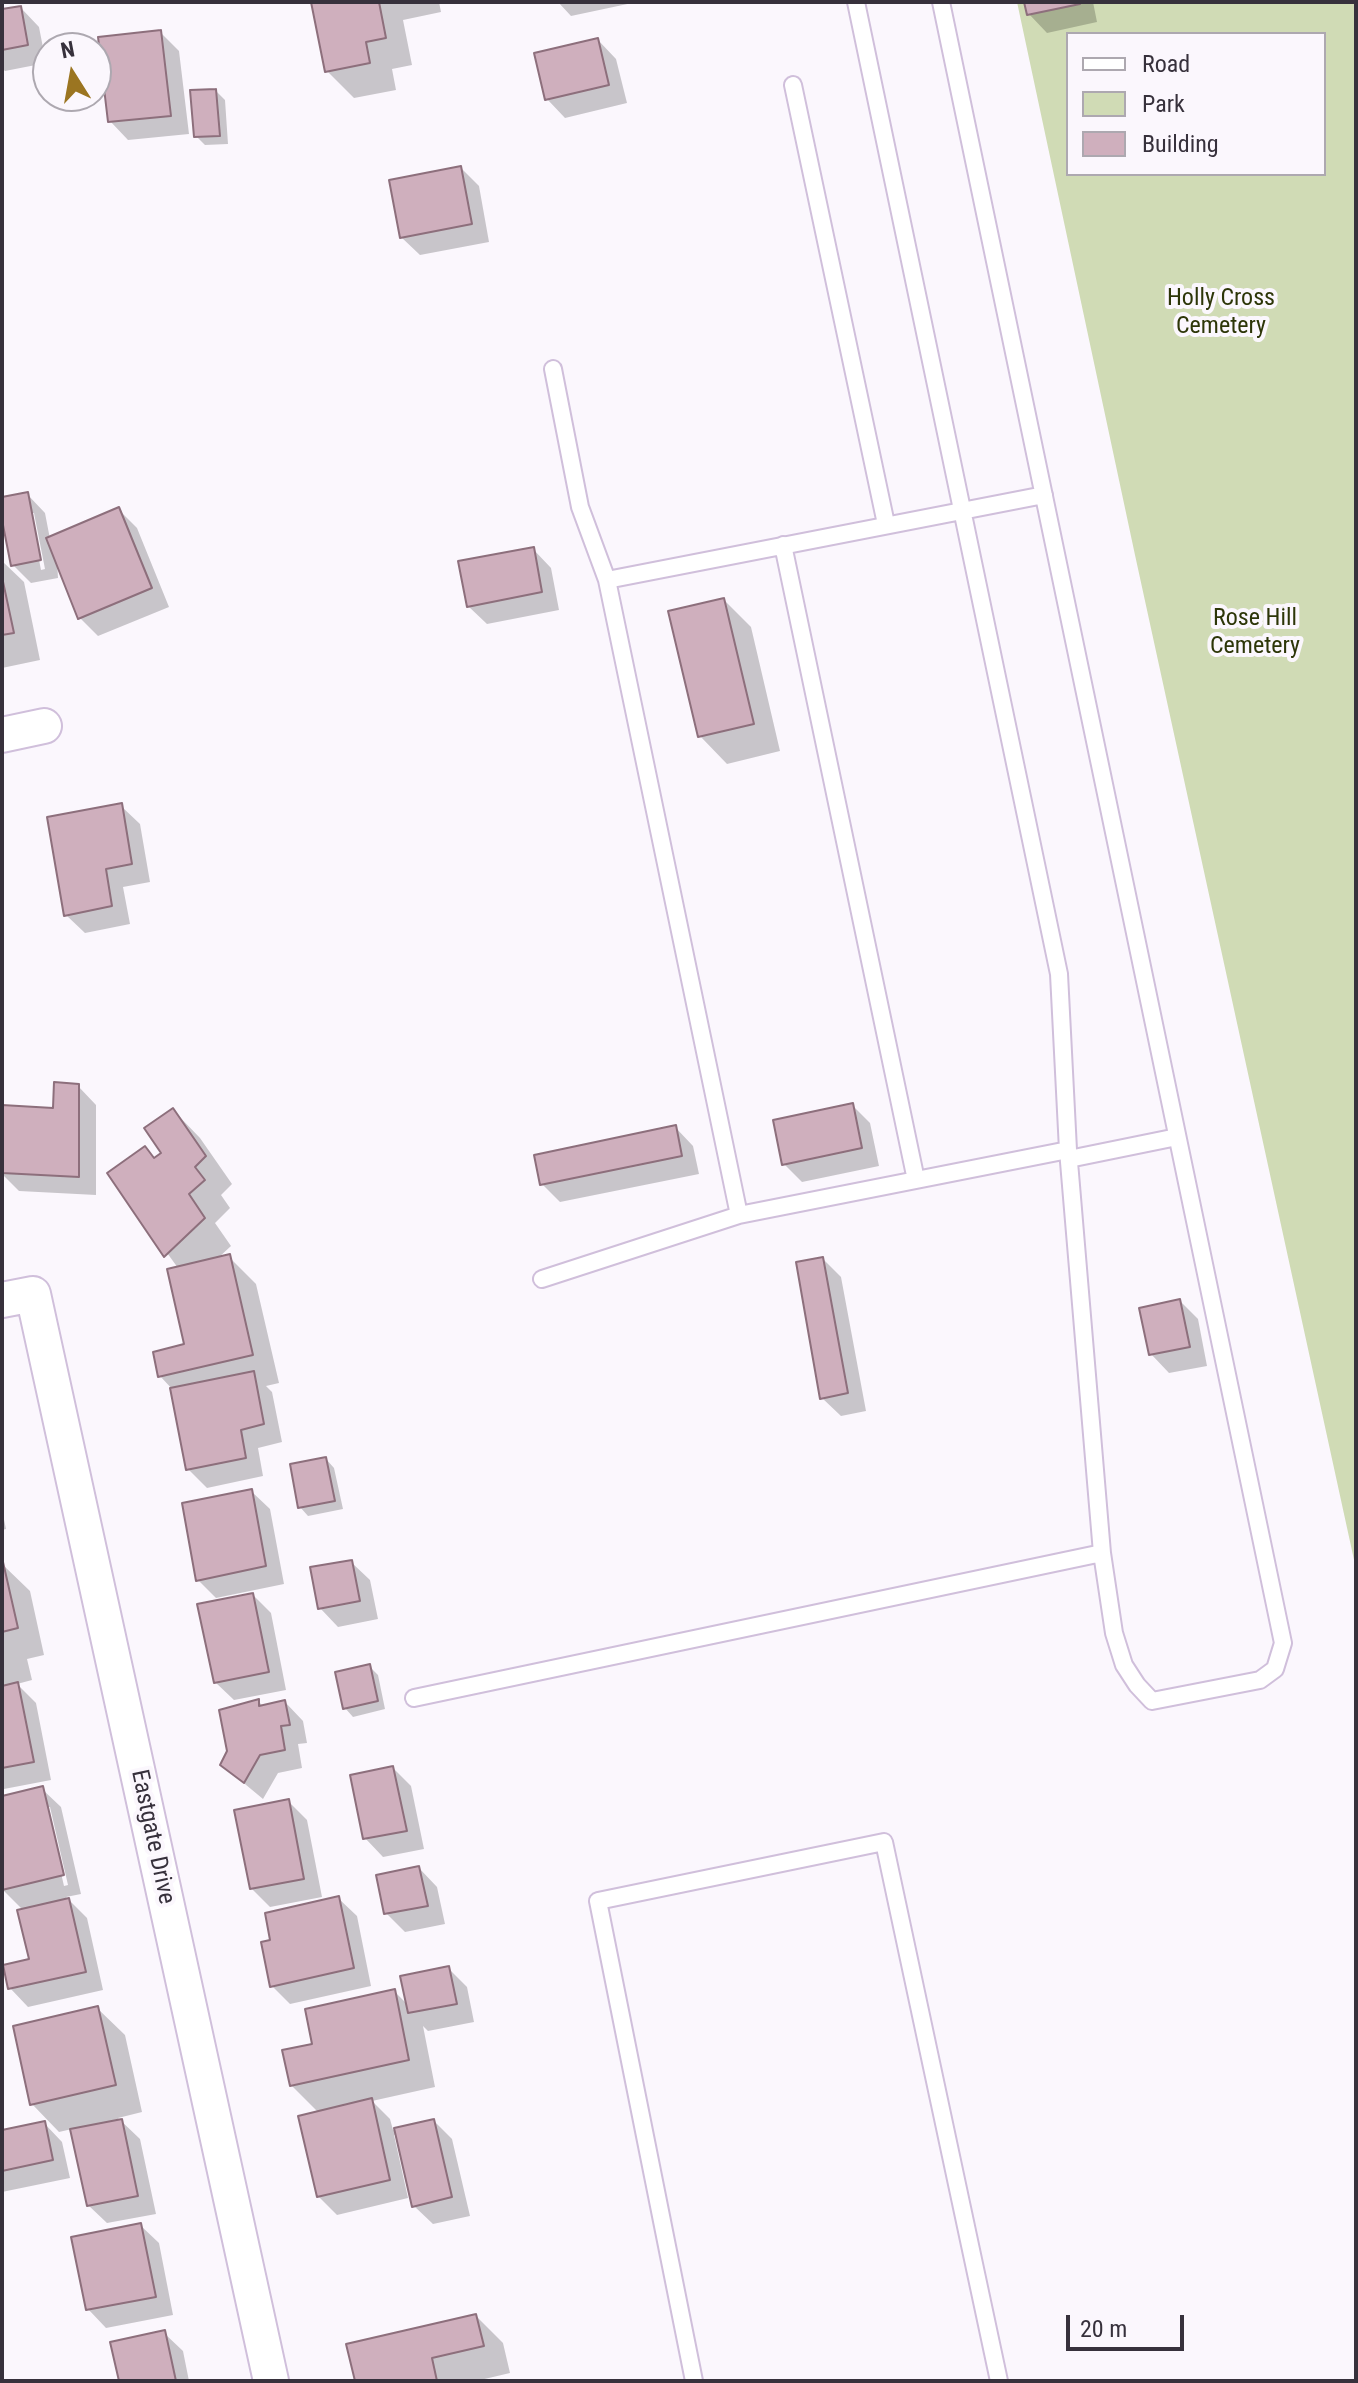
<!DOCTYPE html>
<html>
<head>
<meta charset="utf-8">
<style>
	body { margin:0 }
	#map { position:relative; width:1358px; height:2383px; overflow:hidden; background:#fbf7fd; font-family:"Roboto Condensed",sans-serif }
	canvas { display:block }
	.frame { position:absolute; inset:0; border:4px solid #37313c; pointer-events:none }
	.legend { position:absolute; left:1066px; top:32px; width:260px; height:144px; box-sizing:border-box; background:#fbf7fd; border:2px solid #ada8b0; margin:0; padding:10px 14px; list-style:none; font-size:24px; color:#37313c }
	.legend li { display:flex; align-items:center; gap:16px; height:40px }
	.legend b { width:40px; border:2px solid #ada8b0 }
	.north { position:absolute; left:32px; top:32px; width:80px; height:80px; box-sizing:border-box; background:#fbf7fd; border:2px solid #ada8b0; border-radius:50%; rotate:349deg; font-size:22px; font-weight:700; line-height:32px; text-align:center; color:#37313c }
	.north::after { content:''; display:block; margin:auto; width:28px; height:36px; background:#9b7521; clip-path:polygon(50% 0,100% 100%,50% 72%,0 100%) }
	.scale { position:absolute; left:1066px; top:2315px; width:118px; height:36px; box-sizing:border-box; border:4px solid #37313c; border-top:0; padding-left:10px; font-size:24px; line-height:28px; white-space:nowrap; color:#37313c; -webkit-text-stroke:6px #fbf7fd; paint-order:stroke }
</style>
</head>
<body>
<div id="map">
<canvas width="1358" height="2383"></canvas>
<div class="frame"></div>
<ul class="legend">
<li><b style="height:10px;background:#fff"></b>Road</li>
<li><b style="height:22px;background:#d0dbb5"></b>Park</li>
<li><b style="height:22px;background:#cfafbd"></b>Building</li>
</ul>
<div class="north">N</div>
<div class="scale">20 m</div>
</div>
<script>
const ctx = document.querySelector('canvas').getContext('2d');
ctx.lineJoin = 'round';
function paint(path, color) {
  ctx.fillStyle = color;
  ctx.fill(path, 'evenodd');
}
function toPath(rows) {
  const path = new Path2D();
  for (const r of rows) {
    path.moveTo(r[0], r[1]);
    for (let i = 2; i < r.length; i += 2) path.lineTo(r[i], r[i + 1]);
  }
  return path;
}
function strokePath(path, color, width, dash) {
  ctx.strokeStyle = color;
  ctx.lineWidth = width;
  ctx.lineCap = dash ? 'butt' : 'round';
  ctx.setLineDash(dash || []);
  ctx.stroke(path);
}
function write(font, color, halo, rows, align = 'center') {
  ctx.font = font + ' "Roboto Condensed",sans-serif';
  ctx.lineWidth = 8;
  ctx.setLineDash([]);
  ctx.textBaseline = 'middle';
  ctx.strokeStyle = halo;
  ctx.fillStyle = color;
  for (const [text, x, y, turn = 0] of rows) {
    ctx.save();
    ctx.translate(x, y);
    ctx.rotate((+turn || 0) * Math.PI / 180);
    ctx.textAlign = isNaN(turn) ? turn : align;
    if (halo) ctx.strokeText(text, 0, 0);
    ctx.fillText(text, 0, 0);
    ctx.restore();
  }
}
const green = toPath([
	[1017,2,1356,2,1356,1569,1135,555],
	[1068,34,1324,34,1324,174,1068,174]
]);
const shadow = toPath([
	[313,2,439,2,441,12,403,20,412,65,392,69,396,90,354,98,327,71],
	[558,2,637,2,571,16],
	[1026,2,1093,2,1097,22,1047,33,1029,14],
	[21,8,39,27,46,63,5,71,2,68,2,12],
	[160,32,179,51,189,134,128,140,110,121],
	[598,40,616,59,627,103,565,118,547,99],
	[216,91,225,100,228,144,205,145,196,136],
	[461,168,479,186,489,242,420,255,401,237],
	[27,494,45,513,50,539,119,510,137,528,169,607,98,636,80,618,57,559,58,578,31,583,13,565,2,499],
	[30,513,34,513,45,569,41,570],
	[533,549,551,568,559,610,487,624,468,606],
	[2,561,24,582,40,660,2,668],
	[724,600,751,627,780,751,727,764,700,736],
	[121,806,140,824,150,882,123,887,130,924,85,933,66,915],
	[78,1086,96,1105,96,1195,19,1191,2,1174,2,1123,55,1110],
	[852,1105,870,1123,879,1166,802,1182,784,1164],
	[173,1110,200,1138,232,1184,221,1195,230,1208,215,1223,231,1246,217,1259,229,1257,256,1284,279,1383,266,1386,272,1392,282,1442,258,1448,263,1476,207,1488,188,1469,173,1390,160,1376,186,1346,178,1268,109,1173,145,1148,156,1159,163,1153],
	[675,1127,693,1146,699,1174,560,1202,542,1184],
	[823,1259,841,1277,866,1411,841,1416,822,1398],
	[1180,1301,1198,1319,1207,1366,1169,1373,1151,1354],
	[326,1459,334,1468,343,1509,308,1516,300,1507],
	[251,1491,270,1509,284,1584,216,1598,198,1580],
	[2,1510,6,1529,2,1530],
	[351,1562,370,1580,378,1619,338,1627,320,1608],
	[2,1564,30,1591,44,1655,27,1659,32,1680,17,1684,36,1703,51,1780,4,1789],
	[253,1595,271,1613,286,1690,234,1700,215,1682],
	[369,1666,378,1675,385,1709,353,1717,345,1708],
	[258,1701,264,1707,285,1702,303,1721,307,1743,298,1744,302,1768,278,1773,263,1799,222,1765],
	[393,1768,411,1786,424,1849,383,1857,365,1838],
	[42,1789,61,1807,81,1894,66,1897,87,1918,103,1990,28,2007,10,1988,31,1960,23,1910,2,1889,2,1798],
	[46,1807,50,1807,68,1885,64,1886],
	[288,1801,307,1820,322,1897,270,1907,251,1888],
	[419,1868,437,1887,445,1924,405,1932,386,1913],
	[338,1898,357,1916,371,1986,290,2004,272,1986,272,1942],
	[448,1968,467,1987,474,2022,428,2031,423,2026,435,2087,372,2101,390,2119,393,2130,434,2121,452,2139,470,2216,433,2224,414,2206,397,2134,394,2135,408,2198,337,2215,318,2196,319,2113,291,2085,314,2045,394,1991,408,2005],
	[97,2008,125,2035,142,2112,118,2118,140,2139,156,2214,107,2223,88,2205,72,2129,59,2132,32,2104],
	[44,2123,62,2142,70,2178,2,2192,2,2132],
	[140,2225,159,2243,173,2315,106,2328,88,2309],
	[476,2316,503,2343,510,2373,476,2381,357,2381],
	[164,2333,183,2351,189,2381,121,2381]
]);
const building = toPath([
	[311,2,379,2,386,38,366,42,370,63,325,72,311,2],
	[1024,2,1080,2,1080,4,1027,15,1024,2],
	[21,6,28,45,2,50,2,9,21,6],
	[161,30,171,116,108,122,98,37,161,30],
	[598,38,609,85,545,100,534,53,598,38],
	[216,89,220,136,194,137,190,90,216,89],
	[461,166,472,224,400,238,389,180,461,166],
	[28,492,41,560,11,566,2,520,2,497,28,492],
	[119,507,152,588,78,619,46,538,119,507],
	[534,547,542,592,467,607,458,561,534,547],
	[2,577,14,633,2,635,2,577],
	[724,598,754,724,698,737,668,611,724,598],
	[122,803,132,864,106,869,112,906,64,916,47,817,122,803],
	[54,1082,79,1084,79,1177,2,1173,2,1105,53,1108,54,1082],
	[853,1103,862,1148,782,1165,773,1120,853,1103],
	[173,1108,206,1156,195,1167,205,1180,189,1194,205,1218,164,1257,107,1173,145,1146,154,1158,161,1153,144,1128,173,1108],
	[676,1125,682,1156,540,1185,534,1155,676,1125],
	[230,1254,253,1355,158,1377,153,1352,184,1344,167,1269,230,1254],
	[823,1257,848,1393,820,1399,796,1262,823,1257],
	[1180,1299,1190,1347,1149,1355,1139,1308,1180,1299],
	[254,1371,264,1424,241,1430,246,1458,186,1470,170,1388,254,1371],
	[326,1457,335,1501,298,1508,290,1464,326,1457],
	[252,1489,266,1566,196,1581,182,1503,252,1489],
	[352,1560,360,1601,318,1609,310,1567,352,1560],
	[3,1562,18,1628,2,1632,2,1562,3,1562],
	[253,1593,269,1672,214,1683,197,1604,253,1593],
	[370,1664,378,1701,343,1709,335,1672,370,1664],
	[18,1682,34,1762,2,1768,2,1686,18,1682],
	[259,1699,259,1706,285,1700,290,1725,281,1726,285,1750,260,1755,244,1783,220,1765,227,1751,219,1710,259,1699],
	[393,1766,407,1831,363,1839,350,1775,393,1766],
	[43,1786,64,1875,2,1890,2,1796,43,1786],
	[289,1799,304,1879,250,1889,234,1810,289,1799],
	[419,1866,428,1906,384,1914,376,1875,419,1866],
	[339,1896,354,1968,270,1987,261,1942,270,1940,265,1913,339,1896],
	[69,1898,86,1972,8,1989,3,1965,29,1959,17,1910,69,1898],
	[449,1966,457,2004,408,2013,400,1976,449,1966],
	[395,1989,409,2060,290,2086,282,2050,312,2044,305,2009,395,1989],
	[98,2006,116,2085,30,2105,13,2026,98,2006],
	[372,2098,390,2180,317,2197,298,2116,372,2098],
	[122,2119,138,2196,87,2206,70,2129,122,2119],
	[434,2119,452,2197,412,2207,394,2128,434,2119],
	[45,2121,53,2160,2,2171,2,2130,45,2121],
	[141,2223,156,2297,86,2310,71,2237,141,2223],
	[476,2314,484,2346,432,2358,437,2381,355,2381,346,2344,476,2314],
	[165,2330,176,2381,119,2381,110,2342,165,2330]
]);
const service = toPath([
	[856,2,1059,974,1068,1150,1102,1553,1114,1633,1124,1665,1137,1685,1152,1701,1260,1680,1275,1669,1283,1643,941,2],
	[793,85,886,524],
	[553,369,580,507,607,580],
	[783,545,916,1180],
	[1069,1159,1177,1137],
	[739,1215,607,580,1044,495],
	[542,1279,739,1215,1068,1150],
	[414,1698,1102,1553],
	[694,2381,598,1901,884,1842,999,2381]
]);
const minor = toPath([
	[2,735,44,726],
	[2,1300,33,1294,271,2381]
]);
const parkNames = [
	["Holly Cross",1221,299],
	["Cemetery",1221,327],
	["Rose Hill",1255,619],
	["Cemetery",1255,647]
];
const streetNames = [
	["Eastgate Drive",152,1837,78]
];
paint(green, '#d0dbb5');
paint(shadow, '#0003');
paint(building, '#cfafbd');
strokePath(building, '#8d6f7c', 2);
strokePath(service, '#d0bfdb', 20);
strokePath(minor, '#d0bfdb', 38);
strokePath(service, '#fff', 16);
strokePath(minor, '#fff', 34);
write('24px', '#2d3608', '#fbf7fd', parkNames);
write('24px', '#37313c', '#fbf7fd', streetNames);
</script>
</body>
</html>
